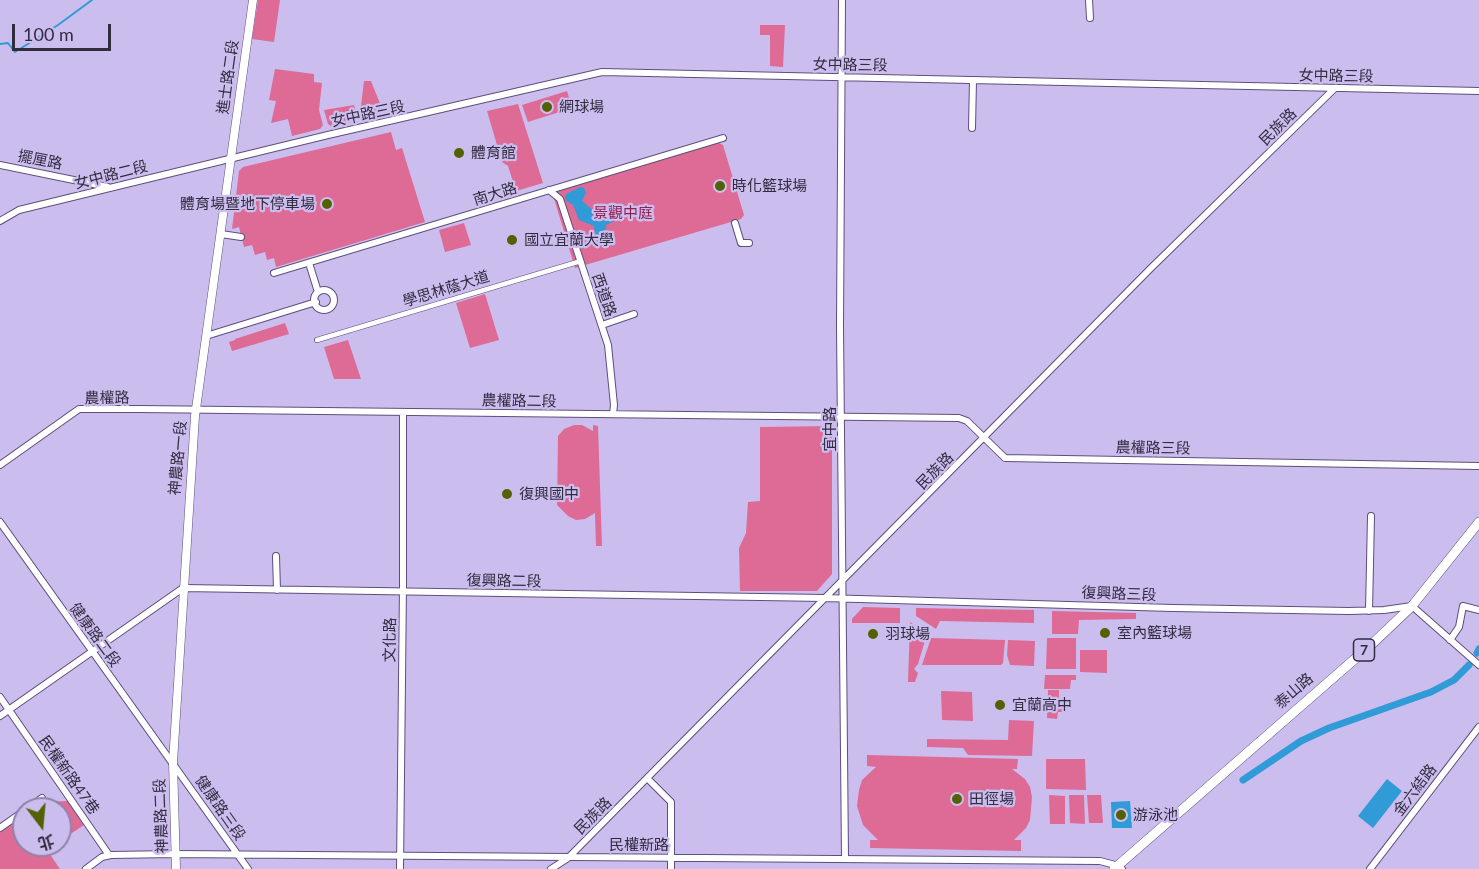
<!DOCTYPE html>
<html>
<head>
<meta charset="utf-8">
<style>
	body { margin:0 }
	#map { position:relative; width:1479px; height:869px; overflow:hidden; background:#ccbdef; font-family:Lato,"Noto Sans TC",sans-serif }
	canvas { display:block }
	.north { position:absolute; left:12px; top:797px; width:60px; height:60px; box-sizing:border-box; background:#ccbdef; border:2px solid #8e83a9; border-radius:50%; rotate:164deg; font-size:16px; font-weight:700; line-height:24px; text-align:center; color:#322c3f }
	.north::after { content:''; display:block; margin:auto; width:21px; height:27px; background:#546102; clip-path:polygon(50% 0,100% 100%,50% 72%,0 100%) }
	.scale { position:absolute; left:12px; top:24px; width:99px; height:27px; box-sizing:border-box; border:3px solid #322c3f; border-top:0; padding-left:8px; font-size:18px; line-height:21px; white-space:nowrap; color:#322c3f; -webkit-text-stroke:4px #ccbdef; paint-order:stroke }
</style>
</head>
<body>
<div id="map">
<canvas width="1479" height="869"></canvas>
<div class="north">北</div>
<div class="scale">100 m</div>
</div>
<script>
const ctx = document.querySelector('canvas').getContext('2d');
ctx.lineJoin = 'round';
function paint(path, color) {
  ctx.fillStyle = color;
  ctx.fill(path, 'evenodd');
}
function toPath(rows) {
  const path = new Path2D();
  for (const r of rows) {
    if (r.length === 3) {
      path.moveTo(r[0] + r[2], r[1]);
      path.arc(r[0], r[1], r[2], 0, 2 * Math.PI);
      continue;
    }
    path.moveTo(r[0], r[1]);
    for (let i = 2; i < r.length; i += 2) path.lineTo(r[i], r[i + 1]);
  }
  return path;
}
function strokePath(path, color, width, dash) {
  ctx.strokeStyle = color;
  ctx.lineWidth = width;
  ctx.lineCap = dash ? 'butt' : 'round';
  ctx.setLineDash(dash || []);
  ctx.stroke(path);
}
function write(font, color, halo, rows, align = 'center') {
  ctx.font = font + ' Lato,"Noto Sans TC",sans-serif';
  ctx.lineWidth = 4.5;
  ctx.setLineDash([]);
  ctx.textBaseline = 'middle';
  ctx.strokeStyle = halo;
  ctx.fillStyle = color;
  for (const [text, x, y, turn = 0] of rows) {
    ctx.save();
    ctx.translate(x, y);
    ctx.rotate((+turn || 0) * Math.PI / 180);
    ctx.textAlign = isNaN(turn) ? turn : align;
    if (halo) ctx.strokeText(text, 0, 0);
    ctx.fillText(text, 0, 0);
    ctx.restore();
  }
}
const green = toPath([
	[258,0,280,0,274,42,252,39],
	[760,25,785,25,783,67,770,66,770,35,760,35],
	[275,69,314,74,314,82,322,83,319,110,323,125,320,129,292,136,288,119,271,123,276,101,269,100],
	[364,81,371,81,385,116,367,120,364,118,361,106],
	[567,91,572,108,528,122,522,105],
	[518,104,543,183,516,191,508,166,502,162,487,111],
	[354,105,357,118,355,121,332,127,328,124,324,110],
	[391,132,396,150,402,148,425,222,276,267,274,258,267,260,265,252,255,255,252,245,244,247,239,227,232,229,239,171,243,167],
	[717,142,723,145,744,215,741,219,575,268,552,192],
	[464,223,471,245,445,252,439,230],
	[485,294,499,340,470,348,456,303],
	[285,323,289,334,232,351,229,342,235,340,235,339],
	[348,340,361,379,334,379,324,347],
	[574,425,582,425,593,431,593,425,598,426,602,546,596,546,595,513,585,519,576,520,568,516,557,505,558,436,564,429],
	[832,426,832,574,817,591,740,591,739,548,746,533,748,502,760,501,760,427],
	[863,607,900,608,900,623,852,623,852,619],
	[916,608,1034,610,1034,623,940,621,936,629,916,616],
	[1052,611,1136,613,1136,619,1079,620,1078,634,1052,634],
	[910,622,927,634,918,664,914,669,918,673,915,682,908,682],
	[931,638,1005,640,1003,663,1001,665,922,665],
	[1047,638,1076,638,1076,669,1046,669],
	[1008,640,1035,641,1034,666,1010,665,1007,655],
	[1080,650,1107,650,1107,673,1080,672],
	[1045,675,1076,675,1076,680,1071,680,1070,689,1044,689],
	[1048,690,1059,690,1059,701,1065,707,1065,712,1058,712,1057,719,1047,718],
	[941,691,972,692,973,721,942,720],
	[1009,720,1034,721,1032,756,968,755,963,748,927,747,927,739,1008,740],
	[867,755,1018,759,1017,769,1012,769,1025,779,1030,787,1032,797,1030,820,1026,828,1014,840,1021,840,1021,851,870,848,870,840,878,840,863,825,857,806,859,790,862,780,876,767,867,766],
	[1046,759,1085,759,1086,790,1046,789],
	[1049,795,1065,796,1065,824,1050,824],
	[1069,795,1084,795,1085,824,1070,823],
	[1087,795,1101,795,1103,823,1089,823],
	[69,801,84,825,60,841,60,809,31,809,39,802],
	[24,814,24,845,54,845,47,850,60,869,0,869,0,830]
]);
const water = toPath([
	[580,187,584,188,586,193,582,201,599,215,605,213,610,206,626,209,626,213,623,217,606,225,605,236,598,237,595,233,594,226,579,220,573,205,565,200,566,194],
	[1387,779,1402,791,1373,828,1358,816],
	[1130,801,1132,828,1112,828,1111,802]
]);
const stream = toPath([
	[0,44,8,43,15,52,58,25,92,0]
]);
const canal = toPath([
	[1477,653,1479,649],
	[1243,780,1301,741,1329,728,1431,692,1454,680,1469,665]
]);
const pedestrian = toPath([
	[317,340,581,261]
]);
const minor = toPath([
	[842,0,840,326,845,858],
	[1089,0,1090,18],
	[972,128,973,80],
	[0,165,108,187],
	[549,190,560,199,608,345,614,405,613,414],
	[0,221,19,210,328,135,602,72,1479,91],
	[735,223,741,243,749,243],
	[221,234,241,237],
	[309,263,318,292],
	[274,273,723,138],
	[324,300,10],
	[602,325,634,314],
	[206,336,316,302],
	[0,465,79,409,139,409,959,418,967,421,1005,458,1479,466],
	[0,522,248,869],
	[276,556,277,590],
	[1369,611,1371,516],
	[1450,640,1459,627,1463,606,1479,610],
	[0,697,109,855],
	[0,716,183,588,824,598,1173,608,1349,611,1384,610,1412,606,1479,665],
	[647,778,671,802,671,869],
	[27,809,42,798],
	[0,828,24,811],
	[86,869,102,857,111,855,175,854,1100,861,1119,866,1122,869],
	[400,869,403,585,403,412],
	[551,869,568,858,1150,269,1335,88],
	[1370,869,1479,727]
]);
const tertiary = toPath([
	[176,869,173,762,195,416,253,0]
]);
const primary = toPath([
	[1114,869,1372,644,1412,606,1479,522]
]);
const markers = [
	[547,107,6,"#546102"],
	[459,153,6,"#546102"],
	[720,186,6,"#546102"],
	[327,204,6,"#546102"],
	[512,240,6,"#546102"],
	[507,494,6,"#546102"],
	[1105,633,6,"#546102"],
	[873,634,6,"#546102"],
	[1000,705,6,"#546102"],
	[957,799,6,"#546102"],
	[1121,815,6,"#546102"]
];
const shields = [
	[1364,650,21]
];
const shieldNames = [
	["7",1364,650]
];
const streetNames = [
	["女中路三段",850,65,1],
	["女中路三段",1336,76,1],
	["進士路二段",228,77,-82],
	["女中路三段",368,114,-12],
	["民族路",1278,127,-45],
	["擺厘路",40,160,11],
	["女中路二段",111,175,-14],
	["南大路",495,194,-17],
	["學思林蔭大道",446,289,-17],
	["西道路",604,295,71],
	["農權路",107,398,-1],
	["農權路二段",519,401,1],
	["宜中路",830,429,-90],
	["農權路三段",1153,448,1],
	["神農路一段",178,458,-85],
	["民族路",935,471,-45],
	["復興路二段",504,581,1],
	["復興路三段",1119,594,2],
	["健康路二段",95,635,54],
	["文化路",390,640,-89],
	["泰山路",1294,691,-41],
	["民權新路47巷",69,775,55],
	["金六結路",1415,790,-53],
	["健康路三段",220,808,55],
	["神農路二段",161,816,-92],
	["民族路",593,816,-45],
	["民權新路",639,845]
];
const poiNames = [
	["網球場",559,107],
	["體育館",471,153],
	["時化籃球場",732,186],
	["體育場暨地下停車場",315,204,"right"],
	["國立宜蘭大學",524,240],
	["復興國中",519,494],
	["室內籃球場",1117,633],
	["羽球場",885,634],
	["宜蘭高中",1012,705],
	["田徑場",969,799],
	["游泳池",1133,815]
];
const parkNames = [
	["景觀中庭",623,213]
];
paint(green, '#dd6b95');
paint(water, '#319bd7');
strokePath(stream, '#319bd7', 2);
strokePath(canal, '#319bd7', 7);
strokePath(pedestrian, '#5d4f7a', 6);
strokePath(minor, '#5d4f7a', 8);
strokePath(tertiary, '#5d4f7a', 9);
strokePath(primary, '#5d4f7a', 10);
strokePath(pedestrian, '#fff', 4.5);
strokePath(minor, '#fff', 6);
strokePath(tertiary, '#fff', 8);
strokePath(primary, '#fff', 9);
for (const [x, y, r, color] of markers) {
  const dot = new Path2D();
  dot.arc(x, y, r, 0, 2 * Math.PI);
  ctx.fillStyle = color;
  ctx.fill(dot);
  strokePath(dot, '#ccbdef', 2);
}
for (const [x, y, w] of shields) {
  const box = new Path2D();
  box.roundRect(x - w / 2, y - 11, w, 22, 4.5);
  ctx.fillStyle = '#ccbdef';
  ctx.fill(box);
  strokePath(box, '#322c3f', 1.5);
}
write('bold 14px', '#322c3f', null, shieldNames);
write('15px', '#322c3f', '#ccbdef', streetNames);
write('15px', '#322c3f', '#ccbdef', poiNames, 'left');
write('15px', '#922153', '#ccbdef', parkNames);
</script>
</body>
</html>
